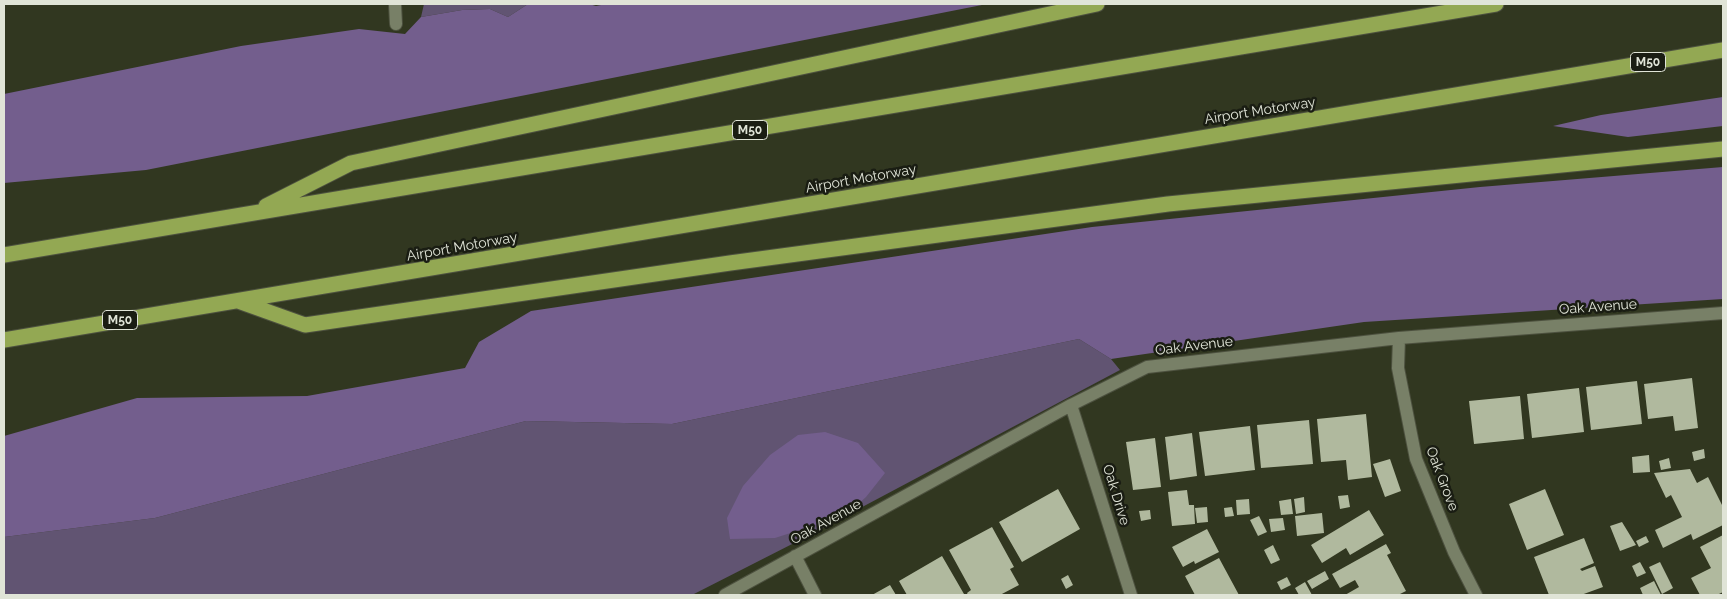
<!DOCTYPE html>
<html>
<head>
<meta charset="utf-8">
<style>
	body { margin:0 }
	#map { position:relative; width:1727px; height:599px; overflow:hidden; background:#313720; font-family:Raleway,sans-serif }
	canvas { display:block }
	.frame { position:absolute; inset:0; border:5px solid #e0e4d7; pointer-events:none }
</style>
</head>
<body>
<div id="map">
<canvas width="1727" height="599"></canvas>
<div class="frame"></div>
</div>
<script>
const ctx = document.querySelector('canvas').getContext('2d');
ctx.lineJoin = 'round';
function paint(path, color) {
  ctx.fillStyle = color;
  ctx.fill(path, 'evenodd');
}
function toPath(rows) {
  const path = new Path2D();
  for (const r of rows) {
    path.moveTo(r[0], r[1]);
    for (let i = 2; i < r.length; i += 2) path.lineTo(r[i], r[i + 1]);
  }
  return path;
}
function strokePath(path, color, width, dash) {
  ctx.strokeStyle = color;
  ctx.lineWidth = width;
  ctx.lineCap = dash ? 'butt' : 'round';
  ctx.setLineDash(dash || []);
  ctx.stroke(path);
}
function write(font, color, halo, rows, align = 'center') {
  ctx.font = font + ' Raleway,sans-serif';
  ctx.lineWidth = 5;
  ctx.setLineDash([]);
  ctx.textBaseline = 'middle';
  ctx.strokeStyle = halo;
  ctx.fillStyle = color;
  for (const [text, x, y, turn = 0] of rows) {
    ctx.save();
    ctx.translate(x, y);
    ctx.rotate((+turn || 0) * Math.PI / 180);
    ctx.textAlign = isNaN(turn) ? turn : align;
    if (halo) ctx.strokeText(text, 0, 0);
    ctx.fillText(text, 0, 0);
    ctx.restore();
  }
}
const green = toPath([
	[424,4,528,4,508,17,490,9,462,10,421,17],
	[1079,339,1111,359,1120,370,802,539,692,595,4,595,4,537,155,518,526,421,672,424]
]);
const forest = toPath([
	[528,4,589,4,596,6,606,4,987,4,146,170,4,183,4,94,241,46,359,29,405,34,421,17,462,10,490,9,508,17],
	[1723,97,1723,126,1628,137,1553,126,1601,115],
	[1723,167,1723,299,1364,322,1111,359,1079,339,672,424,526,421,155,518,4,537,4,436,137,398,307,396,465,368,479,342,531,311,1092,227,1480,187],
	[825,432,858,443,885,473,866,497,846,515,775,538,730,539,727,518,743,486,770,455,798,435]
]);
const building = toPath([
	[1692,378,1698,428,1675,431,1673,416,1648,419,1644,384],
	[1637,381,1642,424,1591,430,1586,387],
	[1579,388,1584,432,1532,438,1527,394],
	[1520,396,1524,439,1474,444,1469,401],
	[1366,414,1372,477,1348,480,1346,460,1321,462,1317,419],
	[1309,420,1313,464,1261,468,1257,425],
	[1250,426,1255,470,1205,476,1199,432],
	[1192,433,1197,476,1170,480,1165,437],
	[1155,438,1161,487,1133,490,1126,442],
	[1704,449,1705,458,1694,461,1692,452],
	[1649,455,1650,472,1633,473,1632,457],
	[1669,458,1671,468,1661,470,1659,461],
	[1390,459,1401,491,1385,497,1373,464],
	[1690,469,1697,483,1708,477,1723,507,1723,525,1693,540,1691,534,1663,548,1655,530,1682,517,1671,495,1666,498,1654,473],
	[1058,489,1080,529,1022,562,999,522],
	[1545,489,1564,535,1527,550,1509,504],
	[1187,490,1189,505,1194,505,1195,524,1172,526,1168,492],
	[1348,495,1350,507,1340,509,1338,496],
	[1304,497,1305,512,1296,514,1294,499],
	[1249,499,1250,514,1237,515,1236,500],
	[1291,499,1293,514,1281,515,1279,501],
	[1207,507,1208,522,1197,523,1195,508],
	[1232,507,1234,516,1225,517,1224,508],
	[1150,510,1151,519,1141,521,1139,511],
	[1369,510,1384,535,1350,555,1346,548,1322,563,1311,545],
	[1322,513,1324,533,1297,536,1295,516],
	[1259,516,1267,532,1258,536,1250,520],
	[1283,518,1285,530,1271,532,1269,519],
	[1622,522,1636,545,1620,551,1610,526],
	[992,527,1014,567,1010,569,1019,585,1000,595,968,595,967,593,971,590,949,550],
	[1207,529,1219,552,1195,564,1194,561,1183,567,1172,547],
	[1723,535,1723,592,1717,595,1700,595,1691,578,1711,568,1700,547],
	[1646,536,1649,542,1639,547,1636,541],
	[1584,538,1594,563,1580,569,1582,571,1595,566,1603,587,1581,595,1549,595,1534,557],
	[1386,544,1391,553,1387,555,1406,591,1398,595,1345,595,1359,587,1355,580,1340,588,1332,574],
	[1273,545,1280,560,1271,564,1264,550],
	[942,556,964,594,907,595,899,581],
	[1219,558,1239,595,1195,595,1185,576],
	[1640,562,1646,573,1637,577,1632,566],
	[1660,562,1673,588,1662,594,1649,567],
	[1325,571,1329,579,1312,589,1307,581],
	[1068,575,1073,585,1066,589,1061,579],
	[1287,577,1291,585,1281,590,1277,582],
	[1654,581,1661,595,1643,595,1640,588],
	[1305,582,1312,595,1299,595,1295,588],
	[890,585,896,595,872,595]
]);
const minor = toPath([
	[395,4,396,24],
	[1399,338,1398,368,1416,459,1454,552,1476,595],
	[1071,405,1131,595],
	[795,556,815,595],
	[725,595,1071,405,1147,367,1399,338,1723,313]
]);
const highway = toPath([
	[266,206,351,163,1097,4],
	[4,255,1496,4],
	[238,301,305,325,730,263,1168,204,1723,149],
	[4,340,1723,50]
]);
const shields = [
	[1648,62,35],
	[750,130,35],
	[120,320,35]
];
const shieldNames = [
	["M50",1648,62],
	["M50",750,130],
	["M50",120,320]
];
const streetNames = [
	["Airport Motorway",1260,111,-9],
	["Airport Motorway",861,179,-10],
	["Airport Motorway",462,247,-10],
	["Oak Avenue",1598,307,-4],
	["Oak Avenue",1194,346,-7],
	["Oak Grove",1442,479,69],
	["Oak Drive",1116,495,73],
	["Oak Avenue",826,522,-29]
];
paint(green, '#615472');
paint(forest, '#735e8d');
paint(building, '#b0b99e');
strokePath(minor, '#4d513f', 14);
strokePath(highway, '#4d513f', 17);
strokePath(minor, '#788067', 12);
strokePath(highway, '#93a853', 15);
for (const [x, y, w] of shields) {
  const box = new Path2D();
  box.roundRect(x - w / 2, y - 9.5, w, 19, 4);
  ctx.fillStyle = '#1a1d13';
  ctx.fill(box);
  strokePath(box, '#e0e4d7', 1);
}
write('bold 12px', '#e0e4d7', null, shieldNames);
write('14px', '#e0e4d7', '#1a1d13', streetNames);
</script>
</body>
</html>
